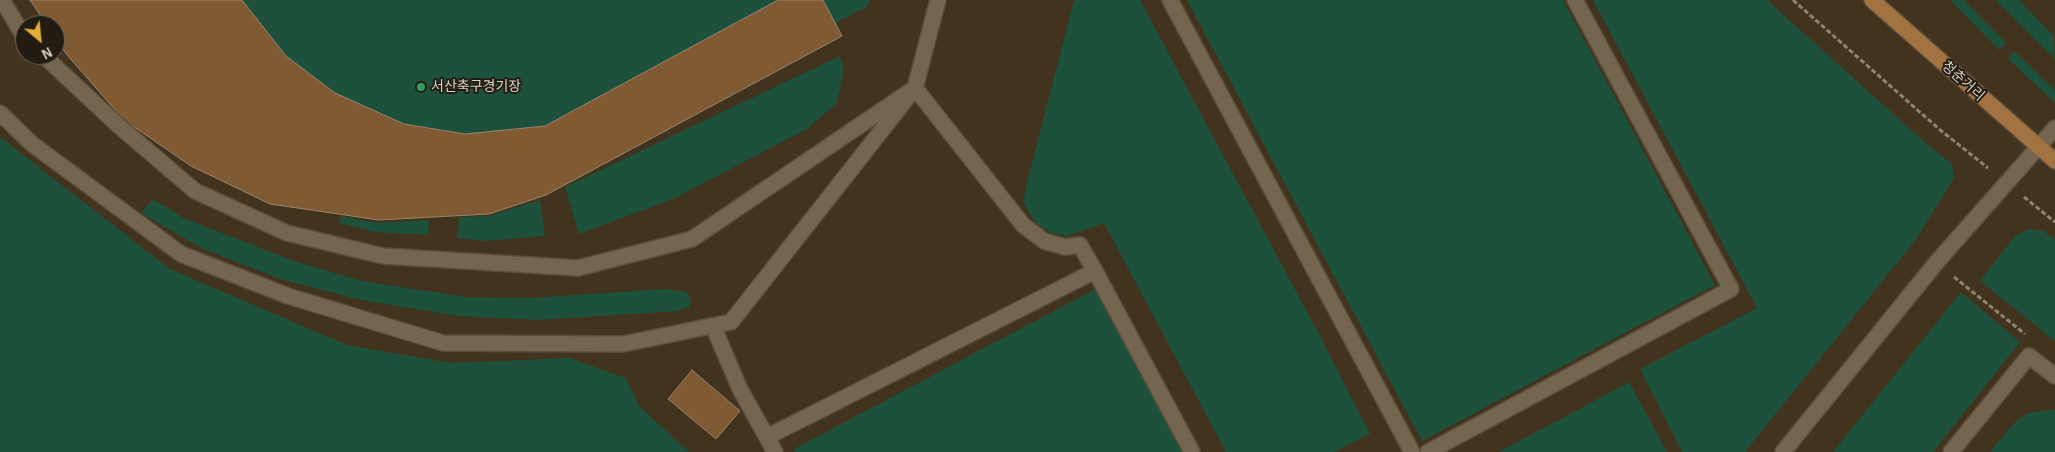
<!DOCTYPE html>
<html>
<head>
<meta charset="utf-8">
<style>
	body { margin:0 }
	#map { position:relative; width:2055px; height:452px; overflow:hidden; background:#41331e; font-family:"Alegreya Sans",sans-serif }
	canvas { display:block }
	.north { position:absolute; left:15px; top:15px; width:50px; height:50px; box-sizing:border-box; background:#231c13; border:1px solid #6d655b; border-radius:50%; rotate:152deg; font-size:14px; font-weight:700; line-height:20px; text-align:center; color:#dbd2c6 }
	.north::after { content:''; display:block; margin:auto; width:18px; height:22px; background:#e3ae35; clip-path:polygon(50% 0,100% 100%,50% 72%,0 100%) }
</style>
</head>
<body>
<div id="map">
<canvas width="2055" height="452"></canvas>
<div class="north">N</div>
</div>
<script>
const ctx = document.querySelector('canvas').getContext('2d');
ctx.lineJoin = 'round';
function paint(path, color) {
  ctx.fillStyle = color;
  ctx.fill(path, 'evenodd');
}
function toPath(rows) {
  const path = new Path2D();
  for (const r of rows) {
    path.moveTo(r[0], r[1]);
    for (let i = 2; i < r.length; i += 2) path.lineTo(r[i], r[i + 1]);
  }
  return path;
}
function strokePath(path, color, width, dash) {
  ctx.strokeStyle = color;
  ctx.lineWidth = width;
  ctx.lineCap = dash ? 'butt' : 'round';
  ctx.setLineDash(dash || []);
  ctx.stroke(path);
}
function write(font, color, halo, rows, align = 'center') {
  ctx.font = font + ' "Alegreya Sans","Noto Sans KR",sans-serif';
  ctx.lineWidth = 4;
  ctx.setLineDash([]);
  ctx.textBaseline = 'middle';
  ctx.strokeStyle = halo;
  ctx.fillStyle = color;
  for (const [text, x, y, turn = 0] of rows) {
    ctx.save();
    ctx.translate(x, y);
    ctx.rotate((+turn || 0) * Math.PI / 180);
    ctx.textAlign = isNaN(turn) ? turn : align;
    if (halo) ctx.strokeText(text, 0, 0);
    ctx.fillText(text, 0, 0);
    ctx.restore();
  }
}
const green = toPath([
	[30,0,869,0,867,7,836,22,842,36,546,195,489,214,379,220,270,204,191,166,124,120,67,55,55,37,55,25,47,25],
	[1074,0,1140,0,1320,336,1370,434,1334,452,1226,452,1104,223,1067,236,1052,233,1036,223,1024,204,1025,190],
	[1187,0,1563,0,1715,285,1422,441],
	[1593,0,1767,0,1930,147,1952,164,1954,178,1917,238,1745,452,1682,452,1640,369,1757,308],
	[1950,0,1964,0,2006,43,1999,50],
	[1996,0,2019,0,2054,36,2055,59],
	[2014,51,2055,90,2055,103,2008,59],
	[840,56,844,70,837,103,807,129,673,199,579,234,565,187],
	[0,137,170,269,347,345,451,363,569,358,626,378,639,406,689,452,0,452],
	[153,199,184,218,294,261,362,281,466,297,530,298,666,289,686,292,691,299,689,307,678,311,538,320,458,316,361,300,283,280,201,248,141,213],
	[540,200,545,236,485,241,457,238,459,217,489,216],
	[341,216,377,223,429,220,428,235,376,232,339,223],
	[2030,229,2044,231,2055,240,2055,341,1980,281,2015,236],
	[1097,288,1184,452,796,452,794,449],
	[1961,292,2020,342,1933,452,1833,452],
	[1629,382,1667,452,1499,452],
	[2049,410,2055,410,2055,452,1990,452,2016,421,2031,412]
]);
const building = toPath([
	[30,0,242,0,286,56,335,93,404,124,465,134,545,126,778,0,823,0,842,36,546,195,489,214,379,220,270,204,191,166,124,120,67,55,55,37,55,25,47,25,30,0],
	[692,370,740,411,716,439,668,399,692,370]
]);
const path = toPath([
	[1793,0,1939,129,1988,168],
	[2024,197,2055,222],
	[1954,277,2025,334]
]);
const minor = toPath([
	[2,0,25,38],
	[1170,0,1412,452],
	[43,55,119,126,195,191,287,233,383,256,578,268,692,239,915,88,938,0],
	[0,113,32,144,181,254,288,296,443,343,623,344,731,322,915,88,1023,225,1044,241,1065,247,1080,245,1095,271],
	[713,326,740,389,775,452],
	[767,437,1095,271,1192,452],
	[1428,452,1731,289,1575,0],
	[1783,452,1936,263,2055,128],
	[1951,452,2029,356,2055,376]
]);
const major = toPath([
	[1872,0,2055,161]
]);
const markers = [
	[421,87,5,"#2e9e5b"]
];
const streetNames = [
	["청춘거리",1963,81,42]
];
const poiNames = [
	["서산축구경기장",431,87]
];
paint(green, '#1d513b');
paint(building, '#805a33');
strokePath(building, '#98836f', 1);
strokePath(minor, '#5a4e3c', 18);
strokePath(major, '#5a4e3c', 18);
strokePath(path, '#8e8372', 3, [5, 2.5]);
strokePath(minor, '#74654e', 15);
strokePath(major, '#a27340', 15);
for (const [x, y, r, color] of markers) {
  const dot = new Path2D();
  dot.arc(x, y, r, 0, 2 * Math.PI);
  ctx.fillStyle = color;
  ctx.fill(dot);
  strokePath(dot, '#231c13', 2);
}
write('14px', '#dbd2c6', '#231c13', streetNames);
write('14px', '#dbd2c6', '#231c13', poiNames, 'left');
</script>
</body>
</html>
